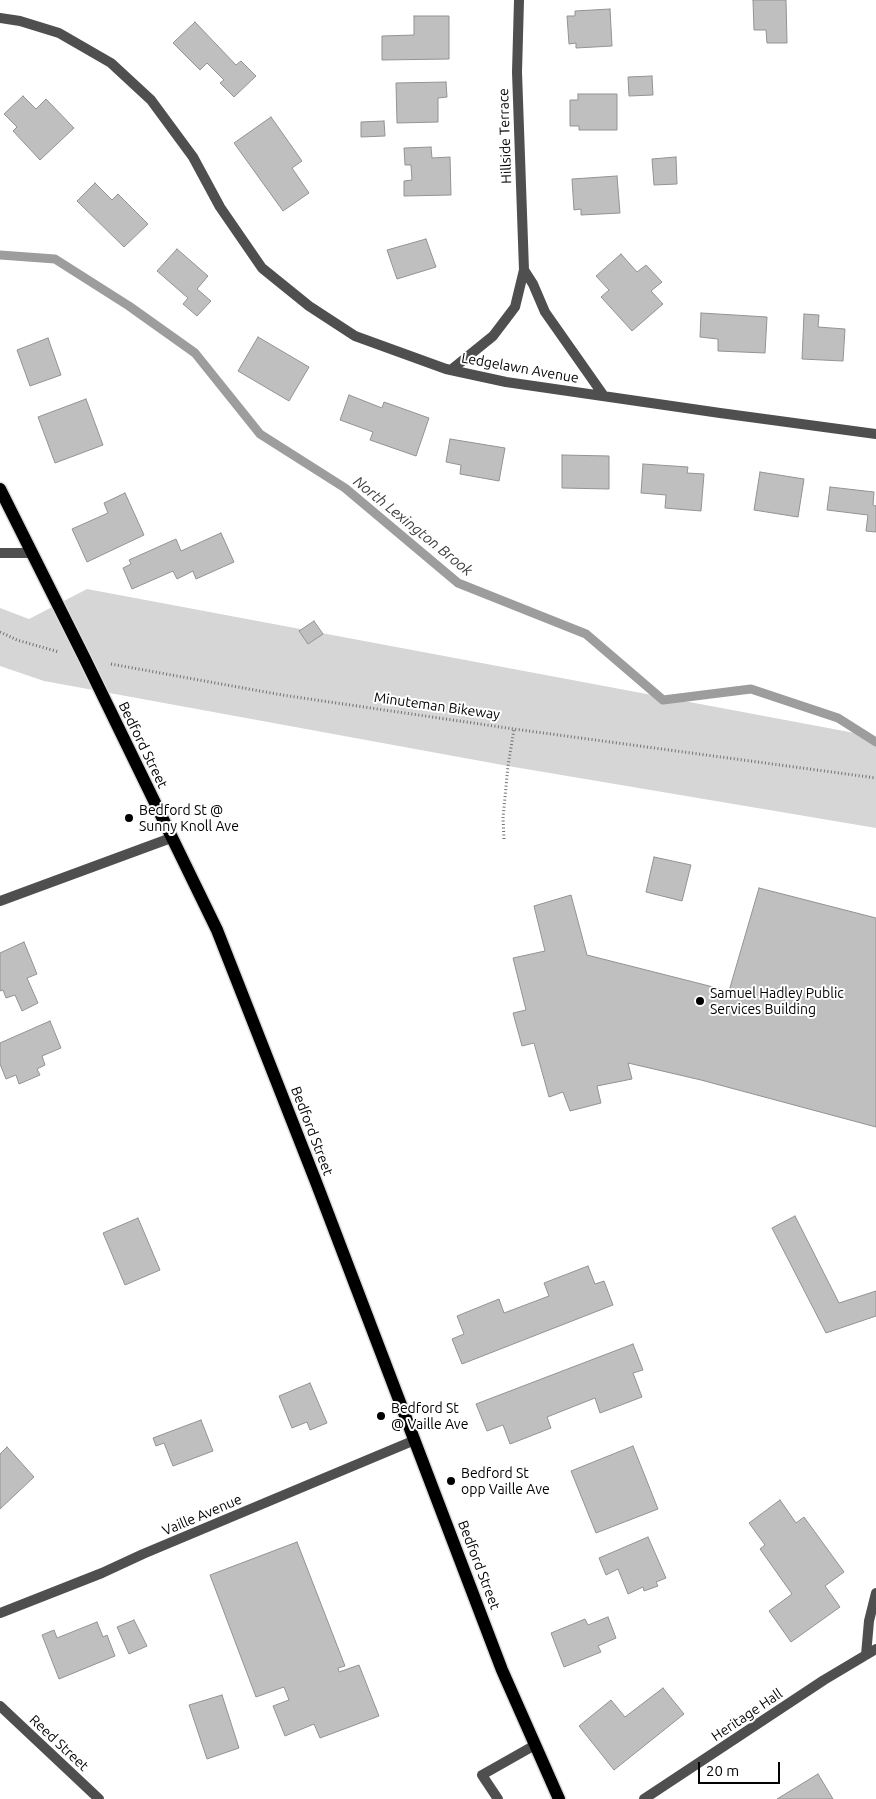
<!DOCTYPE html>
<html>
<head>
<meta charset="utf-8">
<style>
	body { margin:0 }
	#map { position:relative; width:876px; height:1799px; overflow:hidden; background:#fff; font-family:Ubuntu,sans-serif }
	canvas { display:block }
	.scale { position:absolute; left:698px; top:1762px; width:82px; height:22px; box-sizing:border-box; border:2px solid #000; border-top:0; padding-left:6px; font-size:15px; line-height:18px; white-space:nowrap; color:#000; -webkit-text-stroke:4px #fff; paint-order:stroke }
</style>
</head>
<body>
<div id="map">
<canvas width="876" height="1799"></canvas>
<div class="scale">20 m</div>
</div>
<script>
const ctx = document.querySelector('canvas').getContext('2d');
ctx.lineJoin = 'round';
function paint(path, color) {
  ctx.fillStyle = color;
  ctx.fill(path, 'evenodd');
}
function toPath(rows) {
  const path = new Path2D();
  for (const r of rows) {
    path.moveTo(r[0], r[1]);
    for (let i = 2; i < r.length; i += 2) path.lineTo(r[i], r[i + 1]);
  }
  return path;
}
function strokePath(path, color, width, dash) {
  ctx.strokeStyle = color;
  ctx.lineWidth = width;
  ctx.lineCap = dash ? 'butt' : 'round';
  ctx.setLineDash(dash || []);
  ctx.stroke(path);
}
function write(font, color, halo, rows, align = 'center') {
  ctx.font = font + ' Ubuntu,sans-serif';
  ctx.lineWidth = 4;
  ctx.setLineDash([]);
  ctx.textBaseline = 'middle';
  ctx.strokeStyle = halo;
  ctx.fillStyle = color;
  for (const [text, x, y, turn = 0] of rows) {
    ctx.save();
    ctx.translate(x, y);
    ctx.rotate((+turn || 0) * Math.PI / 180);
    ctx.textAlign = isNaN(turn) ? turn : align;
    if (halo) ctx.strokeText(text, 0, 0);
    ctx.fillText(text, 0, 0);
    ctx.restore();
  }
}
const green = toPath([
	[87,589,876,737,876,828,508,766,44,681,0,666,0,608,29,619]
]);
const stream = toPath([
	[0,255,55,259,129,306,195,353,260,434,345,488,458,583,586,634,663,700,751,689,838,718,876,742]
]);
const building = toPath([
	[753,0,786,0,787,43,767,43,766,30,754,30,753,0],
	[610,9,612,46,576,48,576,43,569,44,567,16,575,16,575,11,610,9],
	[414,16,449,16,449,59,382,60,382,36,414,35,414,16],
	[195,22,236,65,241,61,256,76,234,97,220,83,224,80,207,63,200,70,173,43,195,22],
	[652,76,653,95,629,96,628,77,652,76],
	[446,82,447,97,438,98,438,122,397,123,396,83,446,82],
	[578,94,617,94,617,130,579,130,579,126,570,126,570,100,578,100,578,94],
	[23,96,36,109,46,99,74,128,40,160,13,131,17,127,4,114,23,96],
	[271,117,302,161,292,168,309,193,283,211,234,143,271,117],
	[384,121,385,136,361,137,361,122,384,121],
	[431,147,432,158,450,157,451,195,404,196,404,181,412,180,411,165,405,165,404,148,431,147],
	[676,157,677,184,654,185,652,159,676,157],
	[617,176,620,213,581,215,581,209,574,210,572,179,617,176],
	[95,183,112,200,118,194,148,224,124,247,77,201,95,183],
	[426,239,436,267,397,279,387,250,426,239],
	[177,249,208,276,197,289,211,301,197,316,183,304,188,298,157,271,177,249],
	[621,254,637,272,646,265,662,282,651,291,663,304,632,331,601,297,609,290,596,276,621,254],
	[701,313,767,317,765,353,718,351,718,339,700,337,701,313],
	[804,314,819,315,818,327,845,329,843,361,802,359,804,314],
	[258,337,309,367,289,401,238,371,258,337],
	[48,338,61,375,30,386,17,350,48,338],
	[349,395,382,408,384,402,429,418,416,456,370,440,373,432,340,420,349,395],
	[86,399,103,445,55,463,38,417,86,399],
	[450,439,505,448,499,481,460,474,461,465,446,462,450,439],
	[562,455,609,456,609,489,562,488,562,455],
	[643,464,688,467,687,473,704,474,701,511,665,508,666,495,641,493,643,464],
	[760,472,804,479,798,517,754,510,760,472],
	[830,487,874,492,873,505,876,506,876,532,866,531,868,515,827,510,830,487],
	[125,493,144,535,87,562,72,529,108,513,104,503,125,493],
	[221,533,234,562,196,579,193,571,177,579,173,571,132,589,123,568,131,564,129,560,176,539,181,551,221,533],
	[314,621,323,634,308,644,299,631,314,621],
	[654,857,691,865,682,901,646,892,654,857],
	[759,888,876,918,876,1127,701,1080,628,1063,632,1079,597,1086,601,1103,570,1111,563,1092,549,1097,534,1043,522,1046,513,1013,526,1010,513,958,545,951,534,906,571,895,587,955,729,991,759,888],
	[24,942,37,974,27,978,38,1003,22,1011,15,995,6,998,3,990,0,991,0,953,24,942],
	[50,1021,61,1048,42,1056,45,1065,37,1069,40,1075,19,1084,16,1075,6,1079,0,1064,0,1043,50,1021],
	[795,1216,839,1303,876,1291,876,1316,826,1333,772,1228,795,1216],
	[138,1218,160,1270,125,1285,103,1233,138,1218],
	[588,1266,595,1284,604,1281,613,1305,462,1364,452,1339,464,1334,457,1316,499,1299,504,1313,549,1296,544,1283,588,1266],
	[633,1344,643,1370,633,1373,642,1397,600,1413,595,1398,547,1417,551,1428,510,1444,503,1425,487,1431,476,1404,633,1344],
	[310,1383,327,1423,310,1430,307,1422,292,1428,279,1396,310,1383],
	[201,1420,213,1451,173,1466,164,1443,156,1446,153,1438,201,1420],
	[633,1446,658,1509,596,1533,571,1471,633,1446],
	[7,1447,34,1477,0,1509,0,1454,7,1447],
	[780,1500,796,1523,804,1517,844,1572,825,1586,840,1607,791,1642,769,1611,792,1594,760,1549,765,1545,749,1523,780,1500],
	[648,1537,666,1578,656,1582,658,1586,644,1591,643,1587,628,1594,618,1569,606,1575,599,1558,648,1537],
	[297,1542,345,1666,338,1668,339,1672,359,1665,379,1716,320,1738,314,1724,285,1736,273,1706,289,1700,284,1687,256,1697,210,1575,297,1542],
	[608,1617,616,1638,598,1646,601,1652,564,1667,551,1633,585,1619,588,1625,608,1617],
	[134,1620,147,1646,129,1654,117,1627,134,1620],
	[97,1622,103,1637,107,1635,115,1656,59,1679,42,1635,54,1630,57,1638,97,1622],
	[663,1688,684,1714,614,1770,579,1726,611,1700,625,1717,663,1688],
	[222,1695,239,1748,207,1759,189,1705,222,1695],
	[818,1774,833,1799,777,1799,818,1774]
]);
const path = toPath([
	[0,632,17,640,59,652],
	[111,664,282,695,514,729,876,778],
	[504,839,503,818,508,766,514,729]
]);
const lane = toPath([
	[0,553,31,553],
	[866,1655,869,1621,876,1593],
	[498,1799,482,1775,535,1745],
	[644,1799,824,1680,876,1649]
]);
const street = toPath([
	[0,18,20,21,59,33,111,63,151,100,193,157,220,207,262,268,309,306,355,336,446,369,506,382,720,413,876,434],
	[524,270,533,284,545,312,604,396],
	[451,370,493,336,515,307,524,270,517,72,519,0],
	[0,901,171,838],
	[0,1613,102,1573,143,1554,415,1440],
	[0,1706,99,1799]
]);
const primary = toPath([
	[0,489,85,659,217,930,316,1182,502,1670,559,1799]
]);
const markers = [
	[129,818,5,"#000"],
	[700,1001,5,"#000"],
	[381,1416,5,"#000"],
	[451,1481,5,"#000"]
];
const streetNames = [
	["Hillside Terrace",505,136,-92],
	["Ledgelawn Avenue",520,368,10],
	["Minuteman Bikeway",437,706,8],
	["Bedford Street",143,745,64],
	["Bedford Street",312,1131,69],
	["Vaille Avenue",202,1515,-23],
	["Bedford Street",479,1565,69],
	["Heritage Hall",747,1715,-34],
	["Reed Street",59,1743,43]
];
const poiNames = [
	["Bedford St @",139,810],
	["Sunny Knoll Ave",139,826],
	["Samuel Hadley Public",710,993],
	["Services Building",710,1009],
	["Bedford St",391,1408],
	["@ Vaille Ave",391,1424],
	["Bedford St",461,1473],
	["opp Vaille Ave",461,1489]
];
const waterNames = [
	["North Lexington Brook",413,526,39]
];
paint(green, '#d6d6d6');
strokePath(stream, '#9d9d9d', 9);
paint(building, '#bfbfbf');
strokePath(building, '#939393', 1);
strokePath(primary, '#dbdbdb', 15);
strokePath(path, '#717171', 3, [1, 2.5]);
strokePath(lane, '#4f4f4f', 10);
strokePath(street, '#4f4f4f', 10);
strokePath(primary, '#000', 12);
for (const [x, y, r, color] of markers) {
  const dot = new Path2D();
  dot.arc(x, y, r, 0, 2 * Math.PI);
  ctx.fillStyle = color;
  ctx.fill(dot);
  strokePath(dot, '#fff', 2);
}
write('14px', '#000', '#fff', streetNames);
write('14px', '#000', '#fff', poiNames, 'left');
write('italic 15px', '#3e3e3e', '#fff', waterNames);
</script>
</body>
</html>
